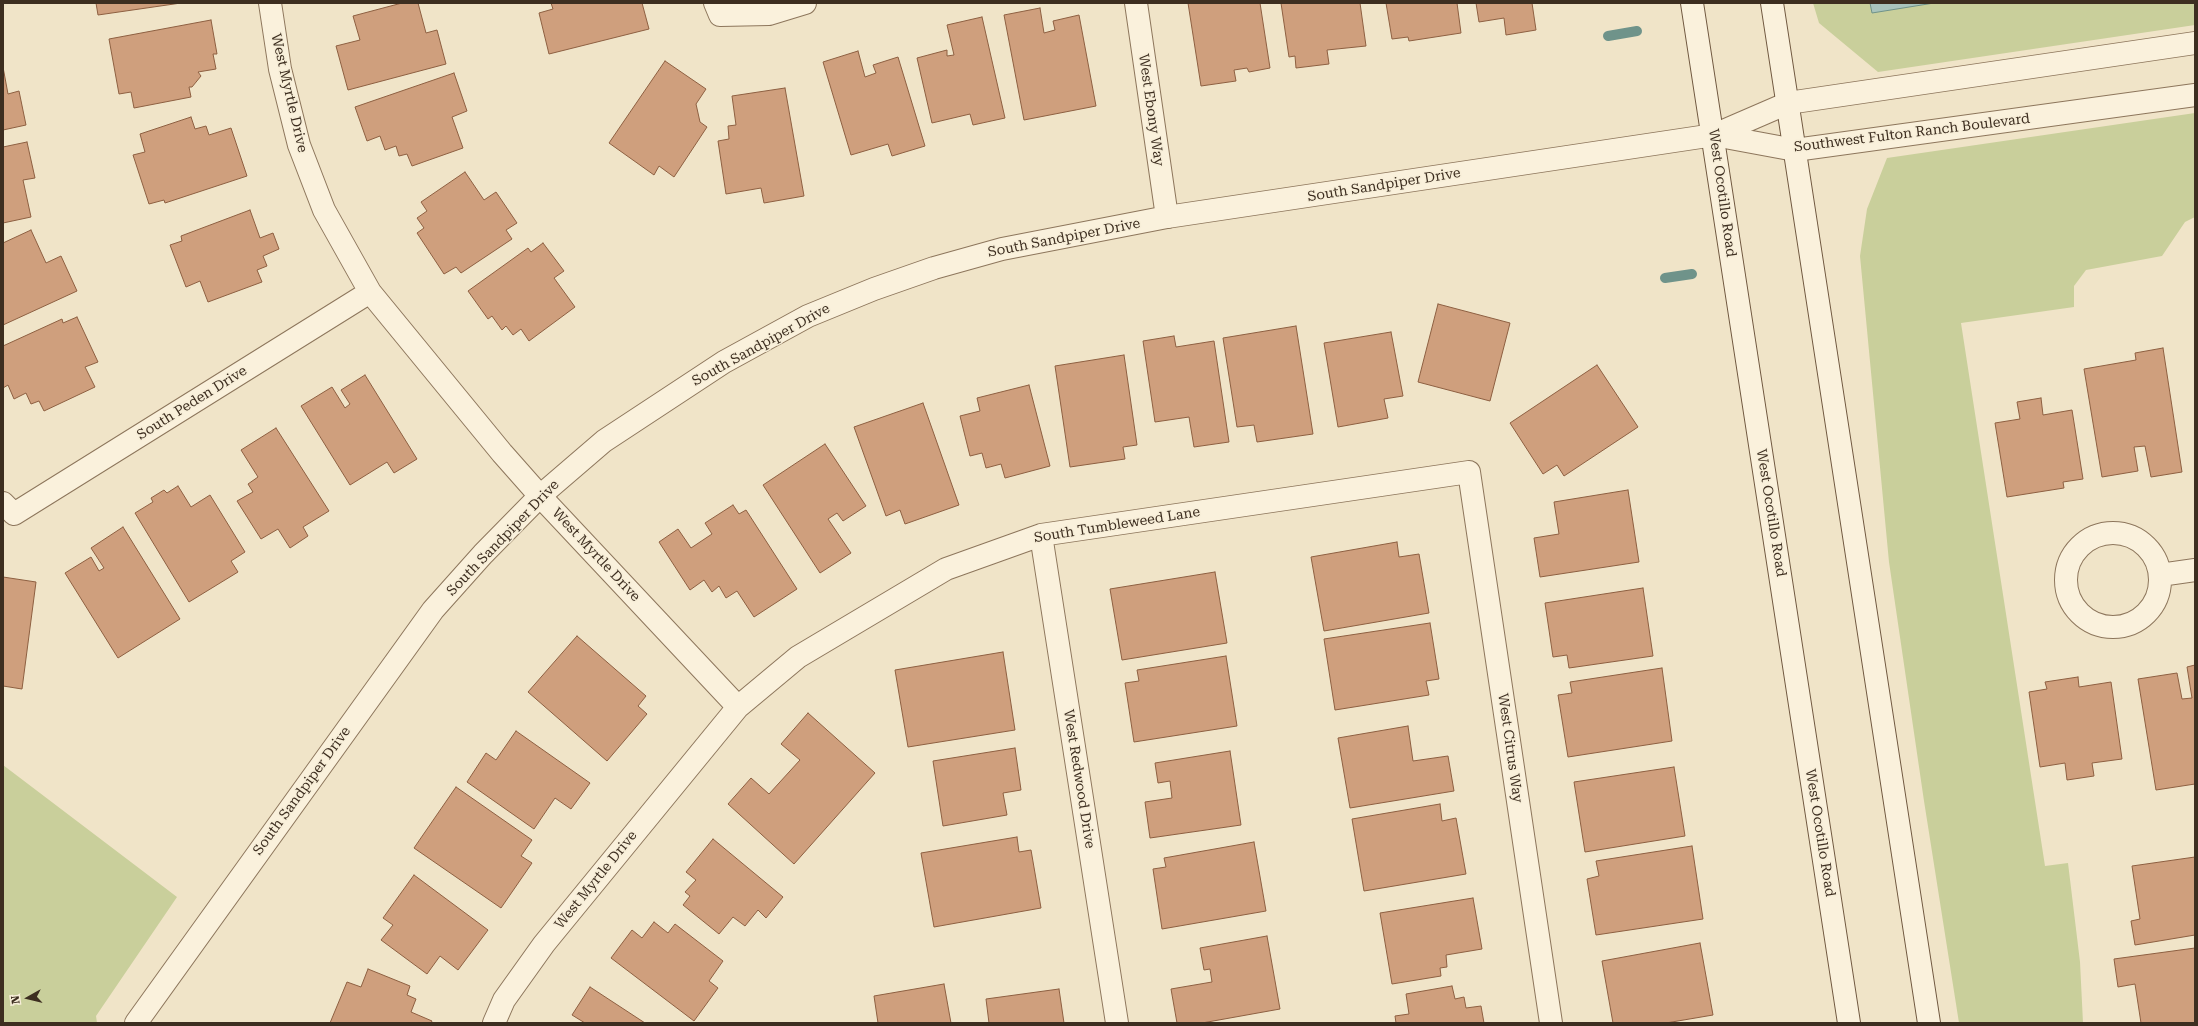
<!DOCTYPE html>
<html>
<head>
<meta charset="utf-8">
<style>
	body { margin:0 }
	#map { position:relative; width:2198px; height:1026px; overflow:hidden; background:#f0e4c8; font-family:"Roboto Serif",serif }
	canvas { display:block }
	.frame { position:absolute; inset:0; border:4px solid #3d2e20; pointer-events:none }
	.north { position:absolute; left:8px; top:978px; width:40px; height:40px; -webkit-text-stroke:3px #f7eed8; paint-order:stroke; rotate:262deg; font-size:11px; font-weight:700; line-height:16px; text-align:center; color:#3d2e20 }
	.north::after { content:''; display:block; margin:auto; width:14px; height:18px; background:#3d2e20; clip-path:polygon(50% 0,100% 100%,50% 72%,0 100%) }
</style>
</head>
<body>
<div id="map">
<canvas width="2198" height="1026"></canvas>
<div class="frame"></div>
<div class="north">N</div>
</div>
<script>
const ctx = document.querySelector('canvas').getContext('2d');
ctx.lineJoin = 'round';
function paint(path, color) {
  ctx.fillStyle = color;
  ctx.fill(path, 'evenodd');
}
function toPath(rows) {
  const path = new Path2D();
  for (const r of rows) {
    if (r.length === 3) {
      path.moveTo(r[0] + r[2], r[1]);
      path.arc(r[0], r[1], r[2], 0, 2 * Math.PI);
      continue;
    }
    path.moveTo(r[0], r[1]);
    for (let i = 2; i < r.length; i += 2) path.lineTo(r[i], r[i + 1]);
  }
  return path;
}
function strokePath(path, color, width, dash) {
  ctx.strokeStyle = color;
  ctx.lineWidth = width;
  ctx.lineCap = dash ? 'butt' : 'round';
  ctx.setLineDash(dash || []);
  ctx.stroke(path);
}
function write(font, color, halo, rows, align = 'center') {
  ctx.font = font + ' "Roboto Serif",serif';
  ctx.lineWidth = 3;
  ctx.setLineDash([]);
  ctx.textBaseline = 'middle';
  ctx.strokeStyle = halo;
  ctx.fillStyle = color;
  for (const [text, x, y, turn = 0] of rows) {
    ctx.save();
    ctx.translate(x, y);
    ctx.rotate((+turn || 0) * Math.PI / 180);
    ctx.textAlign = isNaN(turn) ? turn : align;
    if (halo) ctx.strokeText(text, 0, 0);
    ctx.fillText(text, 0, 0);
    ctx.restore();
  }
}
const green = toPath([
	[1813,3,2195,3,2195,25,1878,72,1819,23],
	[2195,113,2195,217,2185,222,2162,256,2086,270,2074,286,2074,307,1961,323,2045,866,2068,863,2080,962,2083,1023,1959,1023,1924,801,1889,562,1860,256,1867,209,1887,158],
	[3,765,177,897,96,1016,97,1023,3,1023]
]);
const water = toPath([
	[1870,3,1934,3,1872,13,1870,3]
]);
const stream = toPath([
	[1608,36,1637,31],
	[1665,278,1692,274]
]);
const building = toPath([
	[96,3,181,3,98,15,96,3],
	[402,3,418,3,426,33,437,30,446,64,348,90,336,46,360,40,353,16,402,3],
	[551,3,642,3,649,29,549,54,539,13,553,9,551,3],
	[1188,3,1260,3,1270,68,1249,72,1247,68,1234,70,1236,81,1201,86,1188,3],
	[1281,3,1360,3,1366,46,1327,50,1329,64,1296,68,1295,56,1289,57,1281,3],
	[1386,3,1457,3,1461,33,1409,41,1408,37,1392,39,1386,3],
	[1476,3,1532,3,1536,30,1506,35,1504,18,1479,22,1476,3],
	[1040,8,1044,33,1055,30,1053,21,1079,15,1096,106,1024,120,1004,15,1040,8],
	[982,17,1005,118,973,125,970,114,932,123,917,58,947,50,947,56,954,55,947,25,982,17],
	[211,20,217,54,213,54,216,69,198,72,201,76,192,87,189,87,191,97,134,108,131,92,119,94,109,39,211,20],
	[858,51,865,77,876,73,873,65,898,57,925,146,892,156,888,144,851,155,823,62,858,51],
	[665,61,706,89,696,104,700,122,707,127,674,177,659,166,654,175,609,143,665,61],
	[3,67,8,94,19,91,26,125,3,130,3,67],
	[454,73,467,111,452,117,463,148,412,166,407,154,399,156,396,146,385,150,380,136,367,141,355,107,454,73],
	[785,88,804,196,764,203,761,188,726,194,718,141,729,139,728,126,736,125,732,96,785,88],
	[191,117,195,129,206,126,209,135,231,128,247,176,165,203,164,200,149,204,133,155,145,152,140,134,191,117],
	[27,142,35,178,23,180,31,217,3,223,3,147,27,142],
	[465,172,484,200,496,192,517,223,506,230,512,239,461,273,456,267,444,274,417,233,424,228,417,218,427,211,421,202,465,172],
	[250,210,260,238,273,233,279,249,263,256,267,266,257,270,262,282,208,302,200,281,186,287,170,245,182,241,181,236,250,210],
	[31,230,46,263,61,256,77,291,3,325,3,243,31,230],
	[543,243,564,271,554,278,575,307,529,341,521,329,513,335,506,326,502,330,492,316,488,319,468,291,528,248,531,252,543,243],
	[1438,304,1510,323,1490,401,1418,382,1438,304],
	[77,317,98,362,85,367,95,387,44,411,39,401,31,404,26,393,14,399,8,385,3,388,3,346,62,319,63,323,77,317],
	[1296,326,1313,434,1257,442,1254,425,1237,427,1223,338,1296,326],
	[1391,332,1403,396,1384,399,1388,418,1338,427,1324,343,1391,332],
	[1174,336,1176,347,1214,341,1229,442,1194,447,1189,417,1155,422,1143,341,1174,336],
	[2163,348,2182,472,2151,477,2145,446,2134,447,2138,471,2102,477,2084,369,2136,360,2135,353,2163,348],
	[1124,355,1137,445,1123,447,1125,459,1070,467,1055,366,1124,355],
	[1597,365,1638,427,1564,476,1557,465,1543,474,1510,423,1597,365],
	[365,375,417,459,394,473,387,462,350,485,301,406,332,387,345,408,350,404,341,390,365,375],
	[1029,385,1050,466,1005,478,1001,464,986,468,982,453,970,456,960,416,980,411,977,398,1029,385],
	[2041,398,2043,415,2072,410,2083,479,2063,482,2064,488,2007,497,1995,423,2020,419,2017,402,2041,398],
	[923,403,959,505,905,524,900,510,886,516,854,427,923,403],
	[276,428,329,511,303,527,308,536,290,548,278,529,261,539,237,501,253,492,248,484,258,477,241,450,276,428],
	[825,444,866,506,843,521,837,513,828,519,851,553,820,573,763,485,825,444],
	[178,486,191,507,210,495,245,552,231,561,238,572,189,602,135,513,153,502,151,498,164,490,167,493,178,486],
	[1628,490,1639,562,1540,577,1534,538,1559,534,1554,502,1628,490],
	[733,505,739,514,746,510,797,589,754,617,737,591,726,598,719,586,712,592,704,580,690,590,659,542,678,529,691,548,712,534,705,523,733,505],
	[123,527,180,619,118,658,65,573,91,557,99,571,104,568,91,548,123,527],
	[1397,542,1399,557,1419,554,1429,613,1324,631,1311,557,1397,542],
	[1215,572,1227,643,1122,660,1110,589,1215,572],
	[3,577,36,582,22,689,3,686,3,577],
	[1643,588,1653,656,1569,668,1567,655,1553,657,1545,603,1643,588],
	[1430,623,1439,679,1426,681,1429,695,1335,710,1324,639,1430,623],
	[577,636,646,696,638,706,647,714,607,761,528,692,577,636],
	[1003,652,1015,730,908,747,895,670,1003,652],
	[1226,656,1237,726,1134,742,1125,683,1139,681,1137,670,1226,656],
	[2195,665,2195,784,2156,790,2138,679,2177,673,2182,699,2192,698,2187,667,2195,665],
	[1662,668,1672,741,1568,757,1558,695,1572,693,1570,682,1662,668],
	[2078,677,2079,687,2111,682,2122,759,2092,763,2094,776,2067,780,2065,763,2040,767,2029,692,2047,689,2045,682,2078,677],
	[808,713,875,773,794,864,728,804,751,778,769,794,800,760,781,744,808,713],
	[1408,726,1413,761,1448,756,1454,791,1350,808,1338,738,1408,726],
	[516,731,590,783,571,809,555,798,534,829,467,782,486,753,496,760,516,731],
	[1015,748,1021,790,1003,793,1007,815,943,826,933,761,1015,748],
	[1230,751,1241,825,1150,838,1145,802,1172,798,1170,781,1158,783,1155,763,1230,751],
	[1674,767,1685,836,1585,852,1574,782,1674,767],
	[456,787,532,840,521,856,532,863,501,908,414,848,456,787],
	[1440,804,1442,821,1456,818,1466,874,1364,891,1352,819,1440,804],
	[1017,837,1019,852,1031,850,1041,908,934,927,921,853,1017,837],
	[713,839,783,897,766,918,758,910,745,926,733,917,719,934,683,905,690,896,685,892,696,880,686,872,713,839],
	[1254,842,1266,911,1162,929,1153,869,1166,867,1164,858,1254,842],
	[1692,846,1703,919,1596,935,1587,879,1599,876,1596,861,1692,846],
	[2195,857,2195,935,2135,945,2131,921,2140,919,2132,866,2195,857],
	[414,875,488,930,458,970,440,956,427,974,381,940,393,925,383,918,414,875],
	[1473,898,1482,949,1446,955,1447,967,1440,968,1441,976,1392,984,1380,913,1473,898],
	[654,922,668,933,675,924,723,961,709,981,718,988,694,1021,611,958,632,930,642,938,654,922],
	[1267,936,1280,1009,1202,1023,1177,1023,1171,989,1212,982,1210,969,1204,970,1200,948,1267,936],
	[1700,943,1713,1015,1666,1023,1613,1023,1602,961,1700,943],
	[2195,948,2195,1023,2141,1023,2135,984,2118,987,2114,959,2195,948],
	[368,969,410,986,407,995,416,999,411,1012,432,1021,431,1023,330,1023,347,982,361,987,368,969],
	[944,984,951,1023,878,1023,874,996,944,984],
	[1452,986,1455,999,1464,997,1466,1008,1481,1006,1484,1023,1396,1023,1395,1016,1409,1014,1406,994,1452,986],
	[590,987,645,1023,585,1023,572,1015,590,987],
	[1059,989,1064,1023,989,1023,986,999,1059,989]
]);
const minor = toPath([
	[270,3,280,69,299,145,324,210,370,292,502,453,540,496,738,707],
	[715,3,720,15,769,14,805,3],
	[1136,3,1167,217],
	[3,503,14,514,370,292],
	[2113,580,47],
	[1041,535,1117,1023],
	[2160,575,2195,570],
	[494,1023,504,1000,544,944,738,707,798,657,946,569,1041,535,1469,472,1551,1023]
]);
const tertiary = toPath([
	[1714,135,1795,150,2195,95],
	[136,1023,433,610,483,554,540,496,604,441,724,362,808,316,874,289,934,268,1002,249,1167,217,1714,135,1788,103,2195,43]
]);
const secondary = toPath([
	[1692,3,1849,1023],
	[1772,3,1929,1023]
]);
const streetNames = [
	["West Myrtle Drive",289,93,77],
	["West Ebony Way",1151,110,82],
	["Southwest Fulton Ranch Boulevard",1912,133,-7],
	["South Sandpiper Drive",1384,185,-9],
	["West Ocotillo Road",1722,193,82],
	["South Sandpiper Drive",1064,238,-11],
	["South Sandpiper Drive",761,345,-29],
	["South Peden Drive",192,403,-32],
	["West Ocotillo Road",1771,513,81],
	["South Tumbleweed Lane",1117,525,-9],
	["South Sandpiper Drive",503,538,-46],
	["West Myrtle Drive",596,555,47],
	["West Citrus Way",1510,748,82],
	["West Redwood Drive",1079,779,81],
	["South Sandpiper Drive",302,791,-54],
	["West Ocotillo Road",1820,833,81],
	["West Myrtle Drive",596,880,-51]
];
paint(green, '#c9cf9b');
paint(water, '#a9c4bc');
strokePath(water, '#6f938a', 1);
strokePath(stream, '#6f938a', 10);
paint(building, '#cf9f7d');
strokePath(building, '#8d5f41', 1);
strokePath(minor, '#8d765c', 24);
strokePath(tertiary, '#8d765c', 24);
strokePath(secondary, '#6f573f', 24);
strokePath(minor, '#faf1dc', 22);
strokePath(tertiary, '#faf1dc', 22);
strokePath(secondary, '#faf1dc', 22);
write('14px', '#3d2e20', '#f7eed8', streetNames);
</script>
</body>
</html>
